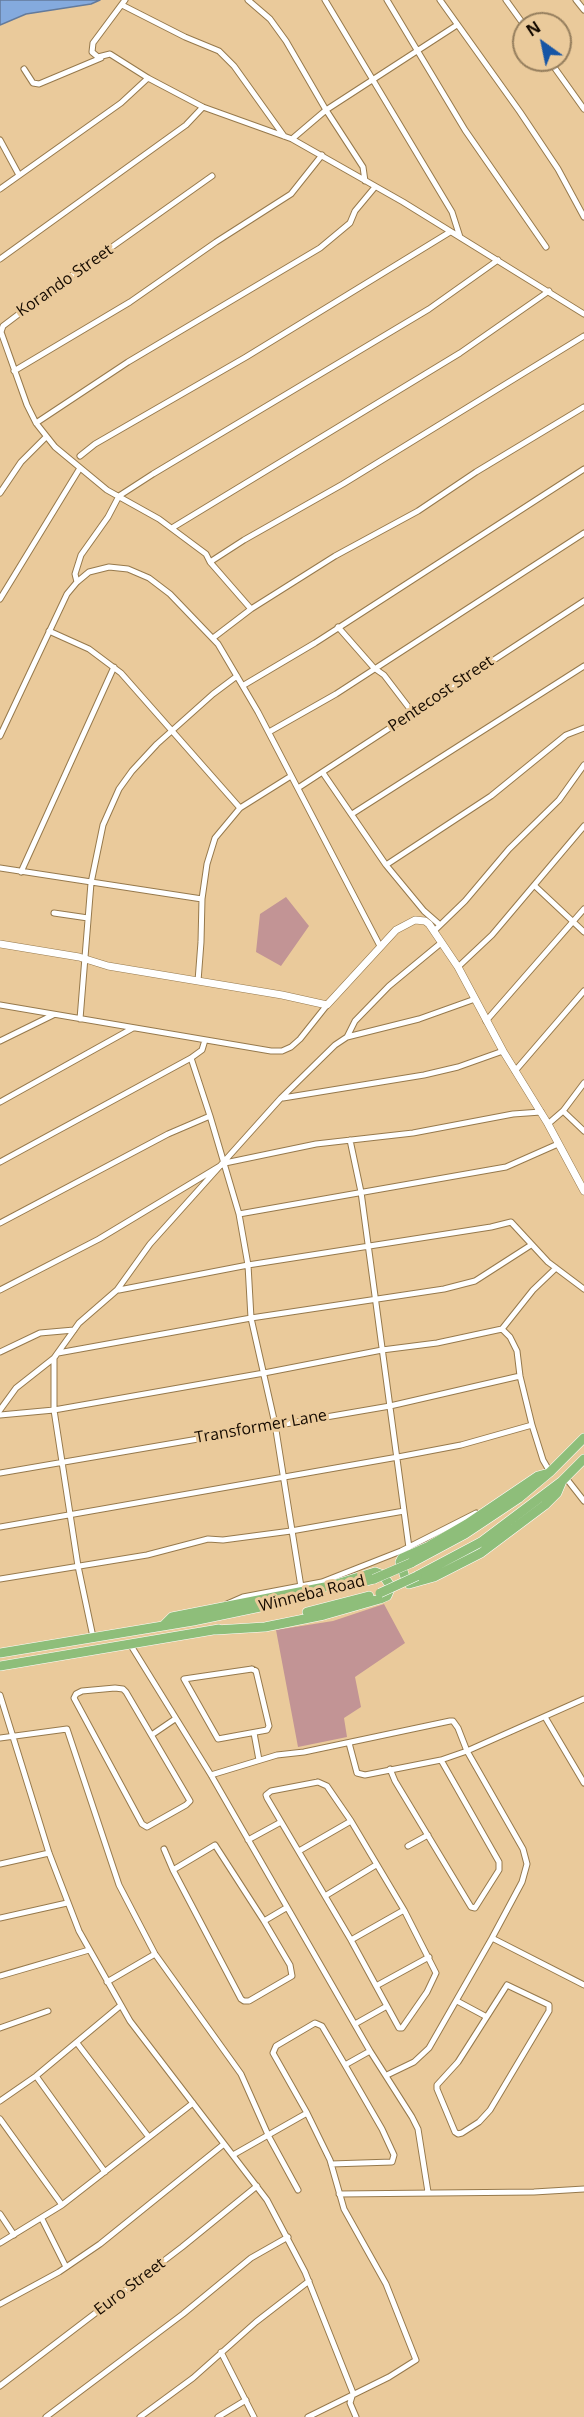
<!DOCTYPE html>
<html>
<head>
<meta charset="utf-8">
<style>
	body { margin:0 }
	#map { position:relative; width:584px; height:2417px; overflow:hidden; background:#eaca9b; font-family:"Open Sans",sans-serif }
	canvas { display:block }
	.north { position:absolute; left:512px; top:12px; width:60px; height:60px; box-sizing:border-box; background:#eaca9b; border:2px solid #957e5d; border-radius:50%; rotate:327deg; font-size:16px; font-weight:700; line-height:24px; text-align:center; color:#160b00 }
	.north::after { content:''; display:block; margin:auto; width:21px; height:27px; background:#1655a5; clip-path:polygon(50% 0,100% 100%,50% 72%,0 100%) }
</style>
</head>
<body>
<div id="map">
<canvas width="584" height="2417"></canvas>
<div class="north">N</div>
</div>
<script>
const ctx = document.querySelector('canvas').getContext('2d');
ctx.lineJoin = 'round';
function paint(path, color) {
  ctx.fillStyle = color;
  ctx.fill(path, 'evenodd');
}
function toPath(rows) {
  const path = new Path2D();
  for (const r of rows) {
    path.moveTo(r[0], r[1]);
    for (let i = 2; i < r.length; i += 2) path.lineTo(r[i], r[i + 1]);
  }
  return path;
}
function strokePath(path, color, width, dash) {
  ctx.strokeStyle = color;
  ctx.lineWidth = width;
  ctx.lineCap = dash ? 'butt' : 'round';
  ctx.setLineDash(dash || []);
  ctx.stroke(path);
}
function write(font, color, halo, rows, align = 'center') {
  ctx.font = font + ' "Open Sans",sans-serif';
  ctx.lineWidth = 6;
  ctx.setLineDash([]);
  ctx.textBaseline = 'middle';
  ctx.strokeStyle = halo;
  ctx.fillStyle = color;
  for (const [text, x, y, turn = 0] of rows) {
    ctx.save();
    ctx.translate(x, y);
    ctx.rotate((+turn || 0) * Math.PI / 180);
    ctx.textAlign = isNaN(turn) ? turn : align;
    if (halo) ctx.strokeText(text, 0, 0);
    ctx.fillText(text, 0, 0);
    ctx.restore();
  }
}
const green = toPath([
	[286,897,309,926,281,966,256,952,260,914],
	[384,1604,405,1643,355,1677,361,1707,344,1718,347,1737,298,1747,276,1630,333,1621]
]);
const water = toPath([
	[0,0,100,0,91,4,26,14,0,25,0,0]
]);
const minor = toPath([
	[125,0,93,43,92,52,98,57,110,54,148,78,203,107,292,139,403,202,584,314],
	[248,0,270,19,286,41,326,110,363,167,365,181],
	[325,0,452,212,460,237],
	[387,0,465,130,546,247],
	[440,0,520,112,558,169,584,217],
	[506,0,524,25],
	[576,0,584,10],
	[122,5,185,37,219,51,234,66,284,136],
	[549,60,584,109],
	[24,69,33,83,39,84,101,58],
	[292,139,326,110,457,25],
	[0,140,19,175],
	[212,176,40,298,3,326,1,332,27,405,36,423,55,447,107,490,159,519,206,554,210,562,251,609],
	[0,189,121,103,148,78],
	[0,259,186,125,203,107],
	[14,371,130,302,216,242,291,194,322,155],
	[36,423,128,362,320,248,350,223,355,211,375,187],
	[80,456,95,444,246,357,450,232],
	[0,493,21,462,46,437],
	[172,528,460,353,549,291],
	[210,562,244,540,343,484,584,336],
	[77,582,75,574,81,555,108,517,119,496,153,474,429,309,498,260],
	[0,599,80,468],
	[338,627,374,668,384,675,413,713],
	[49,631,89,649,121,673,240,808],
	[213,638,251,609,335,556,418,511,476,472,584,407],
	[244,685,315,643,584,469],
	[269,732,336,694,584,533],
	[0,736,67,594,77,582,89,572,109,567,128,569,149,578,170,594,218,644,258,712,380,946],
	[323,773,386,865,424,911,440,925],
	[298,788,584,601],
	[352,814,584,666],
	[386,865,491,796,566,735,584,728],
	[0,868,202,899],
	[21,872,114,667],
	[535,886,584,932],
	[54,913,88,918],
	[434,931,465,901,509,849,559,800,584,765],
	[458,967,492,935,584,826],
	[198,981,201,942,202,899,207,864,215,838,240,808,291,776],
	[0,1005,271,1051,282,1051,291,1047,300,1039,327,1005],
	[80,1019,91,883,103,825,119,789,132,771,157,744,213,694,237,676],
	[486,1021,584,909],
	[347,1037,419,1019,475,999],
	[0,1041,53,1015],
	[515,1071,584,991],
	[283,1098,424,1075,458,1067,503,1051],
	[0,1102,133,1028],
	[563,1111,584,1131],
	[210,1116,239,1214,248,1265,251,1318,275,1424,301,1587],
	[548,1124,563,1111,584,1083],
	[350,1140,361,1192,409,1548],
	[0,1162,191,1058,202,1050,205,1040],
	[239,1214,506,1167,558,1144],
	[0,1223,168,1134,210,1116,191,1058],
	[0,1290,99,1239,225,1163,316,1144,413,1133,513,1114,541,1112],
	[119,1290,248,1265,491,1227,511,1222,548,1262,584,1289],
	[502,1329,510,1337,517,1351,520,1376,532,1425,543,1460,550,1472],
	[0,1352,40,1333,74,1330],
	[58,1353,251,1318,444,1289,475,1281,531,1245],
	[54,1358,54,1410,78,1566,93,1637],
	[0,1410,16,1388,54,1358,79,1323,117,1290,150,1244,281,1098,335,1045,347,1037,355,1021,389,986,441,943],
	[0,1415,54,1410,264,1373,382,1350,437,1343,502,1329,533,1290,556,1268],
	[0,1473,390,1406,520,1376],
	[566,1478,584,1501],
	[0,1527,398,1457,461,1445,532,1425],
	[0,1579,147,1555,208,1539,223,1540,291,1531,404,1511],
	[227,1604,243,1597,322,1582,401,1551,476,1513],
	[130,1644,211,1775,370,2051,412,2117,418,2129,428,2192],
	[252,1669,256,1671,269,1726,267,1730,218,1739,184,1679,252,1669],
	[115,1688,123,1689,126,1692,190,1801,186,1805,147,1827,142,1824,74,1698,76,1694,82,1691,115,1688],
	[0,1695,49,1853,79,1931,130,2021,267,2200,305,2272,353,2393,350,2403,356,2417],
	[545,1717,584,1783],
	[254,1733,259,1760],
	[153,1734,175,1719],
	[0,1738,67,1729,119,1885,155,1954,241,2074,269,2137,298,2190],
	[349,1743,357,1773,365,1775,441,1760,467,1751,584,1699],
	[390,1769,395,1781,471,1907,475,1908,499,1870,499,1862,441,1760],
	[211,1775,277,1755,304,1752,450,1721,453,1721,458,1728,467,1751,523,1849,527,1864,522,1882,492,1938,429,2048,414,2062,387,2075],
	[318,1782,327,1786,351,1821,404,1910,436,1973,427,1992,402,2028,399,2028,351,1940,267,1798,266,1795,271,1791,318,1782],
	[248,1840,281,1822],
	[408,1846,428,1835],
	[164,1849,173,1870,241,1999,244,2001,249,2001,292,1976,290,1965,264,1921,215,1845,173,1870],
	[299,1851,351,1821],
	[0,1864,49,1853],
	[325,1896,376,1865],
	[0,1918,67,1903],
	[264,1921,286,1908],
	[492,1938,584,1985],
	[351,1940,404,1910],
	[0,1976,89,1950],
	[107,1982,155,1954],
	[507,1985,549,2005,549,2011,490,2110,479,2122,462,2133,458,2134,455,2132,437,2089,437,2085,458,2062,507,1985],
	[376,1986,429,1957],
	[457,2001,485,2016],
	[355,2024,387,2006],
	[0,2028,48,2011],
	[77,2043,148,2136],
	[345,2065,370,2051],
	[36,2076,105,2172],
	[0,2101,36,2076,120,2006],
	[0,2119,62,2205],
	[233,2155,307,2113],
	[339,2194,534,2192,584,2189],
	[0,2214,14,2235],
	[42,2219,66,2267],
	[0,2243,62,2205,193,2103],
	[0,2304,59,2272,100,2244,224,2144],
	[221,2352,254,2417],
	[0,2386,182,2247,257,2186],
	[46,2417,183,2314,251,2258,288,2237],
	[140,2417,193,2378,256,2322,309,2281],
	[218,2417,246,2400],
	[308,2417,389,2377,416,2360,386,2284,344,2209,330,2160,307,2113,273,2053,276,2046,315,2023,322,2026,345,2065,382,2129,394,2155,392,2162,331,2164]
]);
const tertiary = toPath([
	[0,944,79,957,108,966,282,995,327,1005,396,930,415,920,425,921,429,924,458,967,503,1051,548,1124,584,1191]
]);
const trunk = toPath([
	[549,1473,538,1476,467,1524,429,1546,402,1558,400,1562,406,1580,409,1584,434,1577,481,1553,545,1505,557,1493,562,1481],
	[411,1563,465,1534,519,1498,550,1472,584,1438],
	[417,1576,481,1542,562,1481,584,1459],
	[338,1589,374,1579],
	[307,1612,369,1596],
	[164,1625,172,1617,330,1586,375,1572,383,1575,391,1587,387,1596,380,1599,324,1615,265,1627,216,1630],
	[0,1653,193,1621,308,1597],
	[0,1666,219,1629]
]);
const trunkBridge = toPath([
	[374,1579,411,1563],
	[380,1593,417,1576]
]);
const streetNames = [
	["Korando Street",65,281,-35],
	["Pentecost Street",441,694,-34],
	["Transformer Lane",261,1427,-10],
	["Winneba Road",312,1594,-14],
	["Euro Street",130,2287,-37]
];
paint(green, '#c29495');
paint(water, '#84aade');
strokePath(water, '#637a9b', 1.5);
strokePath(minor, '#96794c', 7);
strokePath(tertiary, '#96794c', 8);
strokePath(trunk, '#fff', 10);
strokePath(minor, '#fff', 5);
strokePath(tertiary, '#fff', 7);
strokePath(trunk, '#8ebe7a', 9);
strokePath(trunkBridge, '#fff', 10, []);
strokePath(trunkBridge, '#8ebe7a', 9);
write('16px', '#160b00', '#eaca9b', streetNames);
</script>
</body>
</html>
